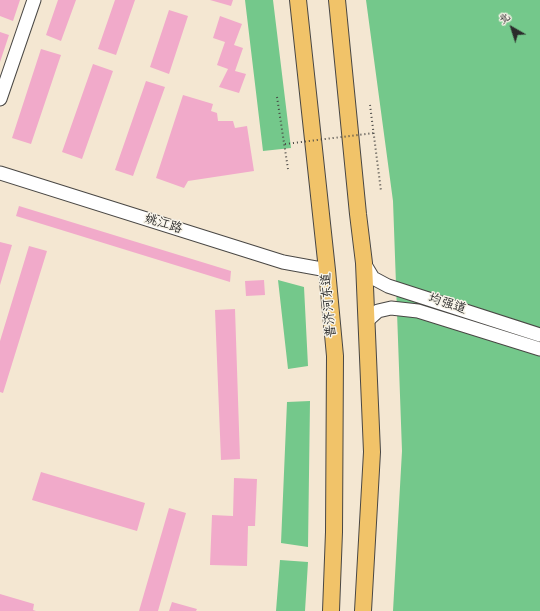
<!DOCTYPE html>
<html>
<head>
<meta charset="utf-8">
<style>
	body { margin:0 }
	#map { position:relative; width:540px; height:611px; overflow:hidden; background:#f4e7d2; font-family:Kalam,"LXGW WenKai TC",sans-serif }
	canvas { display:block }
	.north { position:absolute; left:492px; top:8px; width:40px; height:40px; -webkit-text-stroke:3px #f7f3e8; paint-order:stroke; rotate:321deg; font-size:11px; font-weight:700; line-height:16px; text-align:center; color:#2b2b2b }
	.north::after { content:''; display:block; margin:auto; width:14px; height:18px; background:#2b2b2b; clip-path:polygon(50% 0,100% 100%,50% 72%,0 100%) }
</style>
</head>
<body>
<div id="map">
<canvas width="540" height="611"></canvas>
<div class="north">北</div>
</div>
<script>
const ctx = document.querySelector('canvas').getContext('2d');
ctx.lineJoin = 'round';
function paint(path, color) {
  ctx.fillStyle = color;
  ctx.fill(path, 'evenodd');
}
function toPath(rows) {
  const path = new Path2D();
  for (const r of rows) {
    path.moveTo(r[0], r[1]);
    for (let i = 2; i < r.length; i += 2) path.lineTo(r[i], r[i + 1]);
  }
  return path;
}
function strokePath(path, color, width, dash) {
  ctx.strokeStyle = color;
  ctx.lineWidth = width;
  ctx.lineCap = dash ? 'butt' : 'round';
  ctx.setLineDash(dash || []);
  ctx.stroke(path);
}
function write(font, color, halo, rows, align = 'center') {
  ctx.font = font + ' Kalam,"LXGW WenKai TC",sans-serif';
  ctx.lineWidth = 3;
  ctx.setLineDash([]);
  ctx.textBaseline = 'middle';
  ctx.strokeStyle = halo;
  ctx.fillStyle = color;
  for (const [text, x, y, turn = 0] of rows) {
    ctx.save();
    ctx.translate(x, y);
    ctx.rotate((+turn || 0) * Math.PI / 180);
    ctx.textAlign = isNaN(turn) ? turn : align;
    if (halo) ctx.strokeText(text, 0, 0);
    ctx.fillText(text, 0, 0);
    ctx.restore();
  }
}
const green = toPath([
	[245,0,273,0,291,148,263,151],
	[366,0,540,0,540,611,393,611,402,451,393,201],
	[278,280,304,287,308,366,288,369],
	[310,401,308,547,281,543,287,402],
	[280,560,308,562,305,611,276,611]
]);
const building = toPath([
	[0,0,20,0,13,21,0,16],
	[58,0,76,0,61,41,46,35],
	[115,0,135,0,116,55,98,49],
	[210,0,233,0,231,6],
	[169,10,188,16,169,74,150,67],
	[220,16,242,24,234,45,243,48,235,71,246,74,239,93,219,87,228,69,217,65,225,42,213,38],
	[0,32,9,35,0,62],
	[41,49,61,55,31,144,12,138],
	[93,64,113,71,82,159,62,152],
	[146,81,165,87,133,176,115,170],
	[183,95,213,104,211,111,217,113,218,121,233,121,235,128,247,126,254,171,188,181,184,188,156,178],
	[19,206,231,271,230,282,16,216],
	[0,242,12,245,0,285],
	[29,246,47,251,3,393,0,392,0,341],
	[264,280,265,295,246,296,245,281],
	[235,309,240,459,221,460,215,310],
	[41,472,145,503,137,531,32,500],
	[234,478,257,479,255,526,248,526,247,566,210,565,212,515,233,516],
	[169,508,186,513,158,611,139,611],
	[0,594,34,604,33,610,36,611,0,611],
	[172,602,197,609,196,611,169,611]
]);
const path = toPath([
	[277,97,288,169],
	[370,105,381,191]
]);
const minor = toPath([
	[0,99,34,0],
	[0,173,283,262,327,270],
	[364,263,373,278,388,286,540,335],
	[367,321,378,311,391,308,418,311,540,349]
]);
const major = toPath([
	[298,0,327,270,335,356,334,532,331,611],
	[337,0,358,214,364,263,372,452,363,611]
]);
const pathBridge = toPath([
	[285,144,374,133]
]);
const streetNames = [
	["姚江路",163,225,17],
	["普济河东道",330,305,-95],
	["均强道",447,305,18]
];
paint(green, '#74c88b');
paint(building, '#f1aaca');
strokePath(minor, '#494744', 15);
strokePath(major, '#494744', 18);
strokePath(path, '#494744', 2, [1, 3]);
strokePath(minor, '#fff', 13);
strokePath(major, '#f1c369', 16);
strokePath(pathBridge, '#494744', 2, [1, 3]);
write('13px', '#2b2b2b', '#f7f3e8', streetNames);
</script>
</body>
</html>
